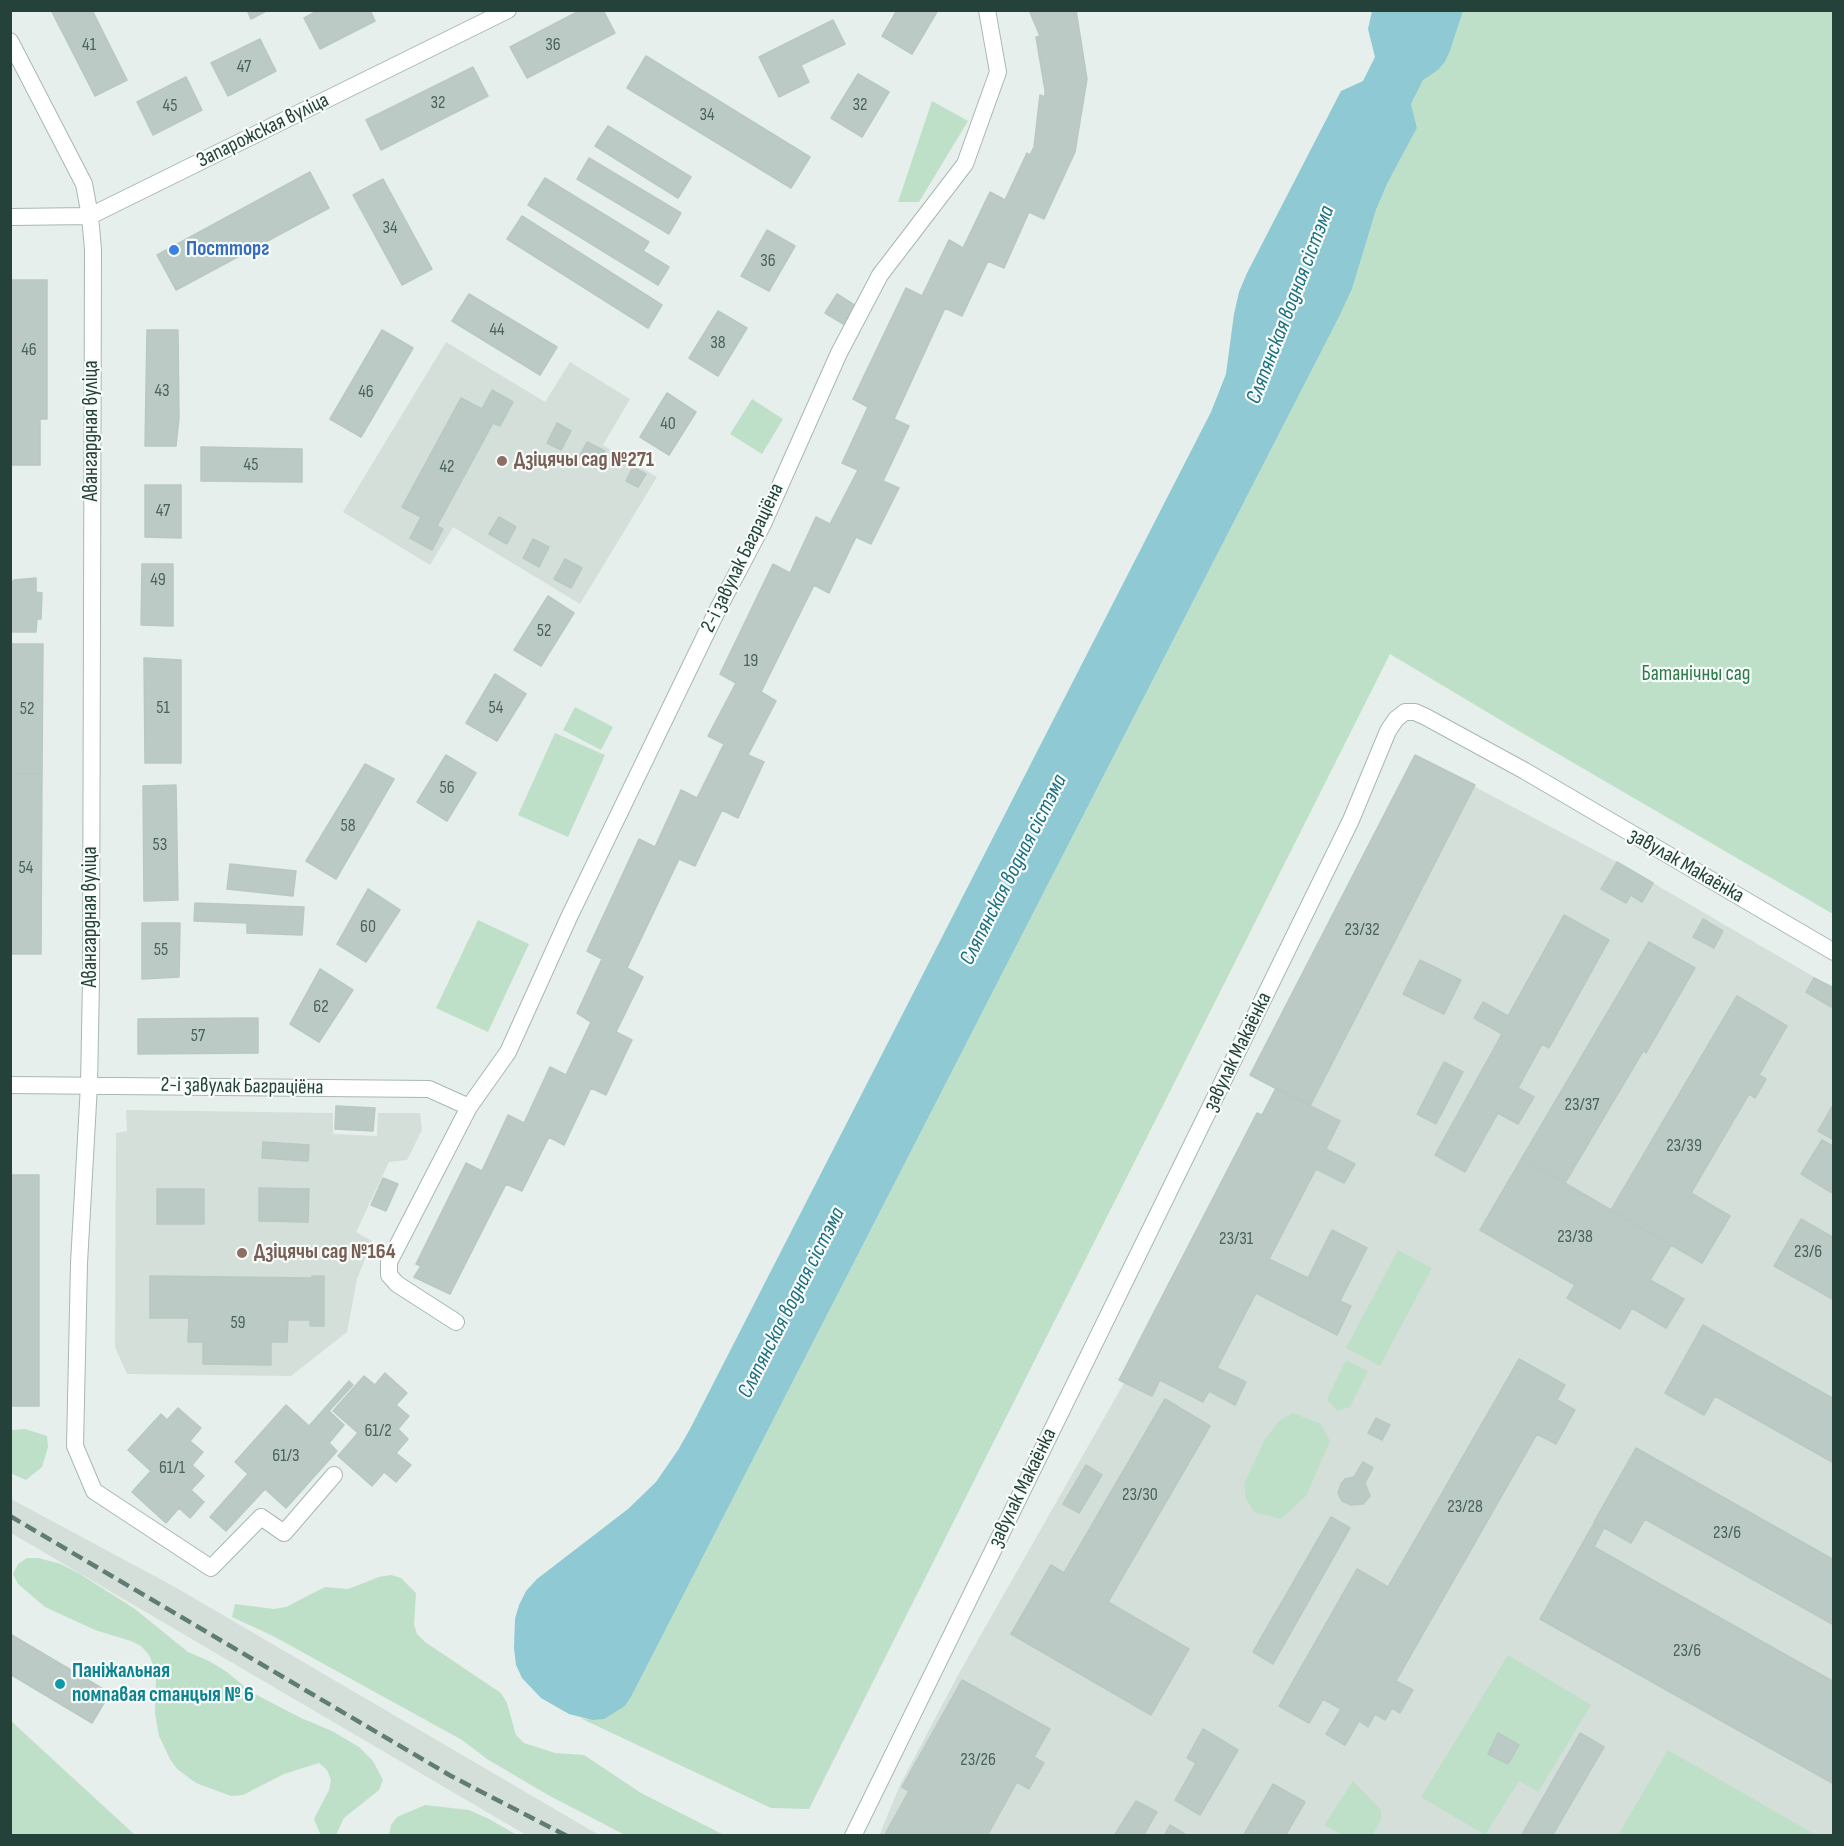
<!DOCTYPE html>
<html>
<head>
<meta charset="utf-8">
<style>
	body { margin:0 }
	#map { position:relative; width:1844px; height:1846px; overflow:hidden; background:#e6efeb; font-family:"Sofia Sans Condensed",sans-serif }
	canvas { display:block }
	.frame { position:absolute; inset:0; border:12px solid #24423a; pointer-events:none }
</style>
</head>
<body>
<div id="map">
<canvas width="1844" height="1846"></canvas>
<div class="frame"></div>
</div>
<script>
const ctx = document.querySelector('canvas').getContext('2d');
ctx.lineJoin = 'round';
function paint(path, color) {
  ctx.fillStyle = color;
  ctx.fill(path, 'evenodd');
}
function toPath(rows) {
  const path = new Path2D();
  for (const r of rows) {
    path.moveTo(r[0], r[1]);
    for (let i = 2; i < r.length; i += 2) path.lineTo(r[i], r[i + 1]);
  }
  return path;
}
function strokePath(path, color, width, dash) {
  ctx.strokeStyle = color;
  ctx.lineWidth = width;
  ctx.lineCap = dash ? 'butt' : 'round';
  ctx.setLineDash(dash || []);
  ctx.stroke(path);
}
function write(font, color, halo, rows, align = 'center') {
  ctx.font = font + ' "Sofia Sans Condensed",sans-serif';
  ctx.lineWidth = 4.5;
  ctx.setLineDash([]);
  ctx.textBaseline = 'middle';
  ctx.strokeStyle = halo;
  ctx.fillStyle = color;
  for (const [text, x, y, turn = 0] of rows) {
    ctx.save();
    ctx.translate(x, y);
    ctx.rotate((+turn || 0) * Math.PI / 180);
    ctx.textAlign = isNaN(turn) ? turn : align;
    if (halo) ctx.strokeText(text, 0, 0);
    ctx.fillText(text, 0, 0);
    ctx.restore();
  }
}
const built = toPath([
	[446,342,545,402,570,362,630,399,603,445,657,477,580,604,453,527,430,565,343,512],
	[1415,755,1617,862,1833,988,1833,1835,879,1836,900,1785,958,1675,1124,1383,1113,1377,1119,1379,1257,1113,1262,1115,1275,1089,1250,1075],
	[126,1110,333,1113,333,1134,377,1136,378,1113,420,1113,422,1130,407,1160,389,1162,356,1232,372,1241,357,1279,347,1332,291,1376,127,1374,115,1347,116,1133,127,1131],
	[11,1499,175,1587,599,1835,526,1835,11,1533]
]);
const green = toPath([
	[1463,11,1833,11,1833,914,1517,730,1390,654,809,1809,771,1808,580,1718,592,1720,625,1706,631,1697,1340,315,1352,289,1376,210,1387,184,1417,128,1411,104,1423,79,1438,70,1445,62,1450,51],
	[932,101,968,121,919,202,898,202],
	[752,399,783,419,762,454,730,434],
	[575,707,613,727,601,750,563,730],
	[555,733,605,755,568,837,518,815],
	[478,920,529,944,488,1032,436,1008],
	[1398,1250,1432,1268,1380,1366,1346,1348],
	[1346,1360,1368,1371,1350,1407,1337,1411,1327,1399],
	[1293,1413,1321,1424,1330,1441,1306,1496,1281,1519,1254,1512,1246,1499,1244,1484,1265,1439,1280,1420],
	[25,1429,47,1436,48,1447,42,1467,26,1480,10,1473,11,1430],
	[27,1558,38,1558,61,1564,80,1574,135,1609,188,1652,209,1661,227,1672,251,1692,301,1718,332,1731,359,1747,373,1761,383,1780,379,1790,344,1818,336,1835,321,1836,314,1819,329,1790,331,1780,327,1770,319,1763,284,1774,243,1795,231,1796,196,1783,177,1769,170,1759,159,1736,155,1713,156,1678,154,1667,149,1655,141,1646,131,1641,95,1630,45,1607,18,1584,13,1574,18,1564],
	[391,1575,401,1578,416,1593,414,1624,417,1634,425,1642,501,1693,507,1703,516,1735,524,1743,555,1753,584,1755,641,1793,724,1835,625,1835,548,1795,487,1759,462,1740,273,1636,232,1617,235,1604,274,1609,286,1607,325,1587,348,1589,379,1577],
	[1508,1655,1591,1705,1538,1792,1519,1781,1485,1835,1421,1797],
	[10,1721,11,1721,135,1835,11,1835],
	[1668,1750,1816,1835,1618,1835],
	[1353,1781,1381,1810,1381,1819,1373,1835,1342,1835,1324,1825],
	[425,1805,469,1810,489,1819,517,1835,389,1835,391,1825,397,1817]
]);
const water = toPath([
	[1372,11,1463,11,1450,51,1445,62,1438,70,1423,80,1411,104,1417,128,1387,184,1376,210,1352,289,1340,315,631,1697,625,1706,604,1719,592,1720,569,1714,541,1698,522,1678,516,1665,514,1648,515,1619,519,1605,526,1591,537,1579,628,1509,656,1482,678,1450,690,1429,1211,412,1226,374,1234,314,1239,292,1247,273,1341,91,1363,81,1375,57,1368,29]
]);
const building = toPath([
	[51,10,92,10,127,80,95,96,51,10],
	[247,10,268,10,251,19,247,10],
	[319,10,370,10,375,21,320,49,304,18,319,10],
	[581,10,603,10,615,33,527,78,510,47,581,10],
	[897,10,938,10,912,54,882,36,897,10],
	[1029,10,1076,10,1087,79,1075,152,1044,219,1029,212,1004,268,988,261,962,316,945,308,894,419,909,426,883,481,899,488,871,544,856,537,829,593,814,585,761,692,776,701,748,755,764,762,738,818,722,810,695,866,679,859,627,968,643,977,616,1032,632,1040,606,1095,591,1088,564,1145,549,1137,522,1191,506,1184,450,1294,414,1277,421,1266,416,1264,466,1163,482,1171,508,1115,524,1123,550,1067,566,1075,591,1022,577,1013,602,959,587,951,639,839,655,847,681,790,697,798,724,744,708,736,736,683,720,674,773,564,790,573,816,517,830,524,858,470,842,463,868,407,853,399,906,288,922,296,949,240,963,248,990,192,1005,200,1027,153,1030,155,1034,147,1040,95,1045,97,1045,90,1036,37,1040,36,1029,10],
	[833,20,845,44,801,65,809,82,779,97,759,57,833,20],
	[260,39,276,71,228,96,211,63,260,39],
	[646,56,810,157,791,188,627,88,646,56],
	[473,67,488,96,381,150,366,120,473,67],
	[858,74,889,92,862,137,831,118,858,74],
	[186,77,202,110,153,135,137,102,186,77],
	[608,126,691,177,678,198,595,146,608,126],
	[589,158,681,213,669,234,577,179,589,158],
	[310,172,329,208,176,290,157,255,310,172],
	[545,178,649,242,643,251,669,267,658,285,528,205,545,178],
	[383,179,432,269,402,285,353,195,383,179],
	[522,216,662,305,648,328,507,239,522,216],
	[767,230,795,246,769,291,741,276,767,230],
	[10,280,47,280,47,419,40,419,40,465,10,465,10,280],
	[469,294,557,347,540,375,452,321,469,294],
	[837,294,856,306,845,325,825,313,837,294],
	[718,311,747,328,718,376,689,358,718,311],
	[147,330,178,330,179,418,176,446,145,446,147,330],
	[382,330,413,348,361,437,330,419,382,330],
	[492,390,513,402,500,426,493,423,437,526,443,529,432,550,410,538,421,517,402,507,461,398,482,409,492,390],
	[667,393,696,412,669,455,640,437,667,393],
	[557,423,571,431,561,450,547,443,557,423],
	[587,442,605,451,595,468,578,459,587,442],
	[201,447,302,449,302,482,201,481,201,447],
	[633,467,646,474,638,487,626,481,633,467],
	[145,485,181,485,181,538,145,537,145,485],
	[499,517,516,527,507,544,489,534,499,517],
	[533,539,549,547,539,567,523,558,533,539],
	[565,559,582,568,571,588,554,579,565,559],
	[142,564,173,564,173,626,141,625,142,564],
	[36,578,36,592,42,593,41,619,37,619,36,632,13,632,10,627,10,585,14,580,36,578],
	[548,596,574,613,541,666,514,650,548,596],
	[10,644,43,644,42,774,10,774,10,644],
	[144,658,181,660,181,763,145,763,144,658],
	[495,674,526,694,497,741,466,723,495,674],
	[446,755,476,773,447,821,417,802,446,755],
	[1415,755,1475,785,1310,1106,1250,1075,1415,755],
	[365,764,394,779,336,879,306,861,365,764],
	[10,774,42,774,41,954,10,954,10,774],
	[176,785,178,900,144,901,143,786,176,785],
	[1617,862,1653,883,1642,902,1631,895,1626,903,1601,889,1617,862],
	[230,864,296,871,293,896,227,889,230,864],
	[368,889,400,910,366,962,337,944,368,889],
	[195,903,304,907,302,935,247,933,247,923,194,921,195,903],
	[1564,915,1609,940,1549,1048,1542,1044,1518,1088,1534,1097,1518,1124,1498,1113,1465,1172,1435,1155,1502,1034,1474,1018,1483,1002,1508,1016,1564,915],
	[1703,919,1723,931,1714,948,1693,937,1703,919],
	[142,923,180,923,179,977,142,979,142,923],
	[1649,942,1695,968,1646,1053,1643,1051,1565,1183,1522,1158,1649,942],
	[1420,960,1461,980,1444,1014,1403,994,1420,960],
	[320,969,353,990,319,1042,290,1024,320,969],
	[1814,978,1834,988,1834,1002,1831,1007,1806,992,1814,978],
	[1737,996,1787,1026,1759,1075,1766,1079,1755,1098,1749,1094,1691,1193,1730,1216,1702,1263,1611,1210,1737,996],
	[258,1018,258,1053,138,1054,138,1019,258,1018],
	[1444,1062,1463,1072,1436,1124,1417,1114,1444,1062],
	[1276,1088,1340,1121,1326,1149,1355,1164,1344,1183,1316,1169,1269,1259,1308,1278,1332,1230,1367,1248,1340,1301,1351,1306,1337,1335,1256,1293,1217,1368,1246,1382,1235,1405,1209,1391,1203,1402,1160,1380,1152,1396,1119,1380,1257,1113,1262,1115,1276,1088],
	[1834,1103,1834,1140,1818,1131,1834,1103],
	[336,1106,375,1108,373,1131,335,1129,336,1106],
	[1822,1140,1834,1147,1834,1194,1801,1174,1822,1140],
	[263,1142,309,1145,308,1161,262,1158,263,1142],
	[1522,1158,1671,1245,1650,1280,1684,1299,1666,1328,1632,1308,1620,1329,1567,1298,1575,1285,1480,1230,1522,1158],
	[10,1175,39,1175,39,1406,10,1406,10,1175],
	[383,1178,398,1184,386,1211,371,1205,383,1178],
	[259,1188,309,1189,308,1222,259,1221,259,1188],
	[157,1189,204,1189,204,1224,157,1224,157,1189],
	[1801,1219,1834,1238,1834,1300,1774,1266,1801,1219],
	[150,1276,312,1278,312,1276,324,1276,324,1326,310,1326,310,1320,288,1320,287,1342,271,1342,271,1365,203,1364,203,1342,188,1342,189,1318,150,1318,150,1276],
	[1703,1325,1834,1399,1834,1463,1715,1396,1704,1415,1665,1393,1703,1325],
	[1519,1359,1565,1385,1557,1400,1575,1410,1556,1444,1537,1434,1396,1681,1413,1690,1400,1713,1392,1708,1385,1720,1375,1714,1368,1727,1359,1721,1345,1745,1326,1734,1341,1709,1323,1699,1309,1723,1279,1706,1357,1569,1388,1587,1519,1359],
	[385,1373,407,1393,396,1405,409,1416,398,1429,408,1439,396,1453,411,1465,396,1482,384,1472,372,1486,338,1456,358,1433,333,1411,364,1376,375,1385,385,1373],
	[349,1381,353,1385,329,1411,344,1425,329,1443,337,1451,286,1508,265,1489,226,1531,210,1517,248,1474,235,1462,286,1405,309,1426,349,1381],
	[1165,1399,1210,1426,1108,1602,1189,1649,1151,1715,1011,1634,1051,1565,1064,1573,1165,1399],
	[178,1408,201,1428,190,1441,203,1452,192,1465,204,1476,191,1490,204,1502,190,1518,179,1508,166,1523,132,1492,151,1471,128,1450,161,1414,167,1420,178,1408],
	[1376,1418,1390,1425,1382,1440,1368,1433,1376,1418],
	[1636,1448,1834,1560,1834,1625,1645,1519,1631,1543,1594,1522,1636,1448],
	[1363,1462,1373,1468,1365,1483,1370,1496,1363,1504,1351,1505,1342,1501,1338,1493,1341,1484,1345,1479,1354,1477,1363,1462],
	[1086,1465,1102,1475,1079,1513,1063,1504,1086,1465],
	[1331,1517,1350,1528,1273,1664,1253,1652,1331,1517],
	[1594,1523,1604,1528,1594,1547,1834,1682,1834,1784,1540,1619,1594,1523],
	[10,1634,110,1693,92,1723,10,1674,10,1634],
	[962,1680,1050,1729,1034,1757,1044,1763,1029,1789,1017,1782,987,1836,884,1836,909,1791,902,1787,962,1680],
	[1203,1729,1238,1750,1200,1815,1175,1800,1196,1763,1187,1758,1203,1729],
	[1498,1733,1519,1745,1508,1764,1488,1754,1498,1733],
	[1580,1733,1604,1747,1552,1836,1521,1836,1580,1733],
	[1273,1784,1305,1802,1285,1836,1243,1836,1273,1784],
	[1136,1801,1157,1812,1143,1836,1114,1836,1136,1801],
	[1170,1825,1188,1836,1164,1836,1170,1825]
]);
const minor = toPath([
	[10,41,84,184,90,216,93,250,91,980,89,1085,79,1263,75,1446,94,1491,211,1568,261,1517,284,1533,334,1475],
	[10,217,90,216,508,10],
	[10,1085,429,1089,469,1107],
	[456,1322,397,1284,389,1275,389,1262,469,1107,508,1052,570,915,718,609,763,524,839,353,880,275,965,164,998,72,987,10],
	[853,1836,1351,820,1388,731,1396,719,1405,712,1415,712,1426,717,1525,771,1834,952]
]);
const rail = toPath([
	[10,1516,451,1776,567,1836]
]);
const markers = [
	[174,250,6,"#3f7fe0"],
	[502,461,6,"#8d6e63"],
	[242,1253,6,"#8d6e63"],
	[60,1684,6,"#0f9aa8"]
];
const numberNames = [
	["41",89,45],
	["36",553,45],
	["47",244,67],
	["32",438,103],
	["32",860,105],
	["45",170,106],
	["34",707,115],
	["34",390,228],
	["36",768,261],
	["44",497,330],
	["38",718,343],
	["46",29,350],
	["43",162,391],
	["46",366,392],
	["40",668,424],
	["45",251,465],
	["42",447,467],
	["47",163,511],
	["49",158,580],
	["52",544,631],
	["19",751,661],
	["51",163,708],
	["54",496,708],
	["52",27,709],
	["56",447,788],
	["58",348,826],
	["53",160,845],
	["54",26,868],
	["60",368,927],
	["23/32",1362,930],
	["55",161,950],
	["62",321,1007],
	["57",198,1036],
	["23/37",1582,1105],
	["23/39",1684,1146],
	["23/38",1575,1237],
	["23/31",1236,1239],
	["23/6",1808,1252],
	["59",238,1323],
	["61/2",378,1431],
	["61/3",286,1456],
	["61/1",172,1468],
	["23/30",1140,1495],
	["23/28",1465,1507],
	["23/6",1727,1533],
	["23/6",1687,1651],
	["23/26",978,1760]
];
const streetNames = [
	["Запарожская вуліца",263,131,-26],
	["Авангардная вуліца",92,431,-90],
	["2-і завулак Баграціёна",743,558,-64],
	["завулак Макаёнка",1686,866,30],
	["Авангардная вуліца",91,917,-90],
	["завулак Макаёнка",1238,1052,-64],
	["2-і завулак Баграціёна",242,1087,1],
	["завулак Макаёнка",1023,1488,-64]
];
const shopNames = [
	["Постторг",186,250]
];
const educationNames = [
	["Дзіцячы сад №271",514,461],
	["Дзіцячы сад №164",254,1253]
];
const parkNames = [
	["Батанічны сад",1696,675]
];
const cultureNames = [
	["Паніжальная",72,1672],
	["помпавая станцыя № 6",72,1696]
];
const waterNames = [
	["Сляпянская водная сістэма",1291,305,-69],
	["Сляпянская водная сістэма",1014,870,-63],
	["Сляпянская водная сістэма",792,1303,-63]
];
paint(built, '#d4dfda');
paint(green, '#bfe0c8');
paint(water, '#8ec9d4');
paint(building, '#bbcac4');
strokePath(building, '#b8c9c2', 1.5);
strokePath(minor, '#a8b8b2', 18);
strokePath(minor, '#fff', 16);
strokePath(rail, '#5f7d75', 4.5, [12, 6]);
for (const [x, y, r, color] of markers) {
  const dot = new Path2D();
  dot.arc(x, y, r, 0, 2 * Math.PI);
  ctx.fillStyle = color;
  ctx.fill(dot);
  strokePath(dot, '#f7fbf9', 2);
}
write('18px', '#4a645c', null, numberNames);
write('21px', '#24423a', '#f7fbf9', streetNames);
write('bold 21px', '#366cbe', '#f7fbf9', shopNames, 'left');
write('bold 21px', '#785e54', '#f7fbf9', educationNames, 'left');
write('21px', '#2d7a4b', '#f7fbf9', parkNames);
write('bold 21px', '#0d838f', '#f7fbf9', cultureNames, 'left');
write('italic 22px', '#1c6f80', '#f7fbf9', waterNames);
</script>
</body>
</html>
